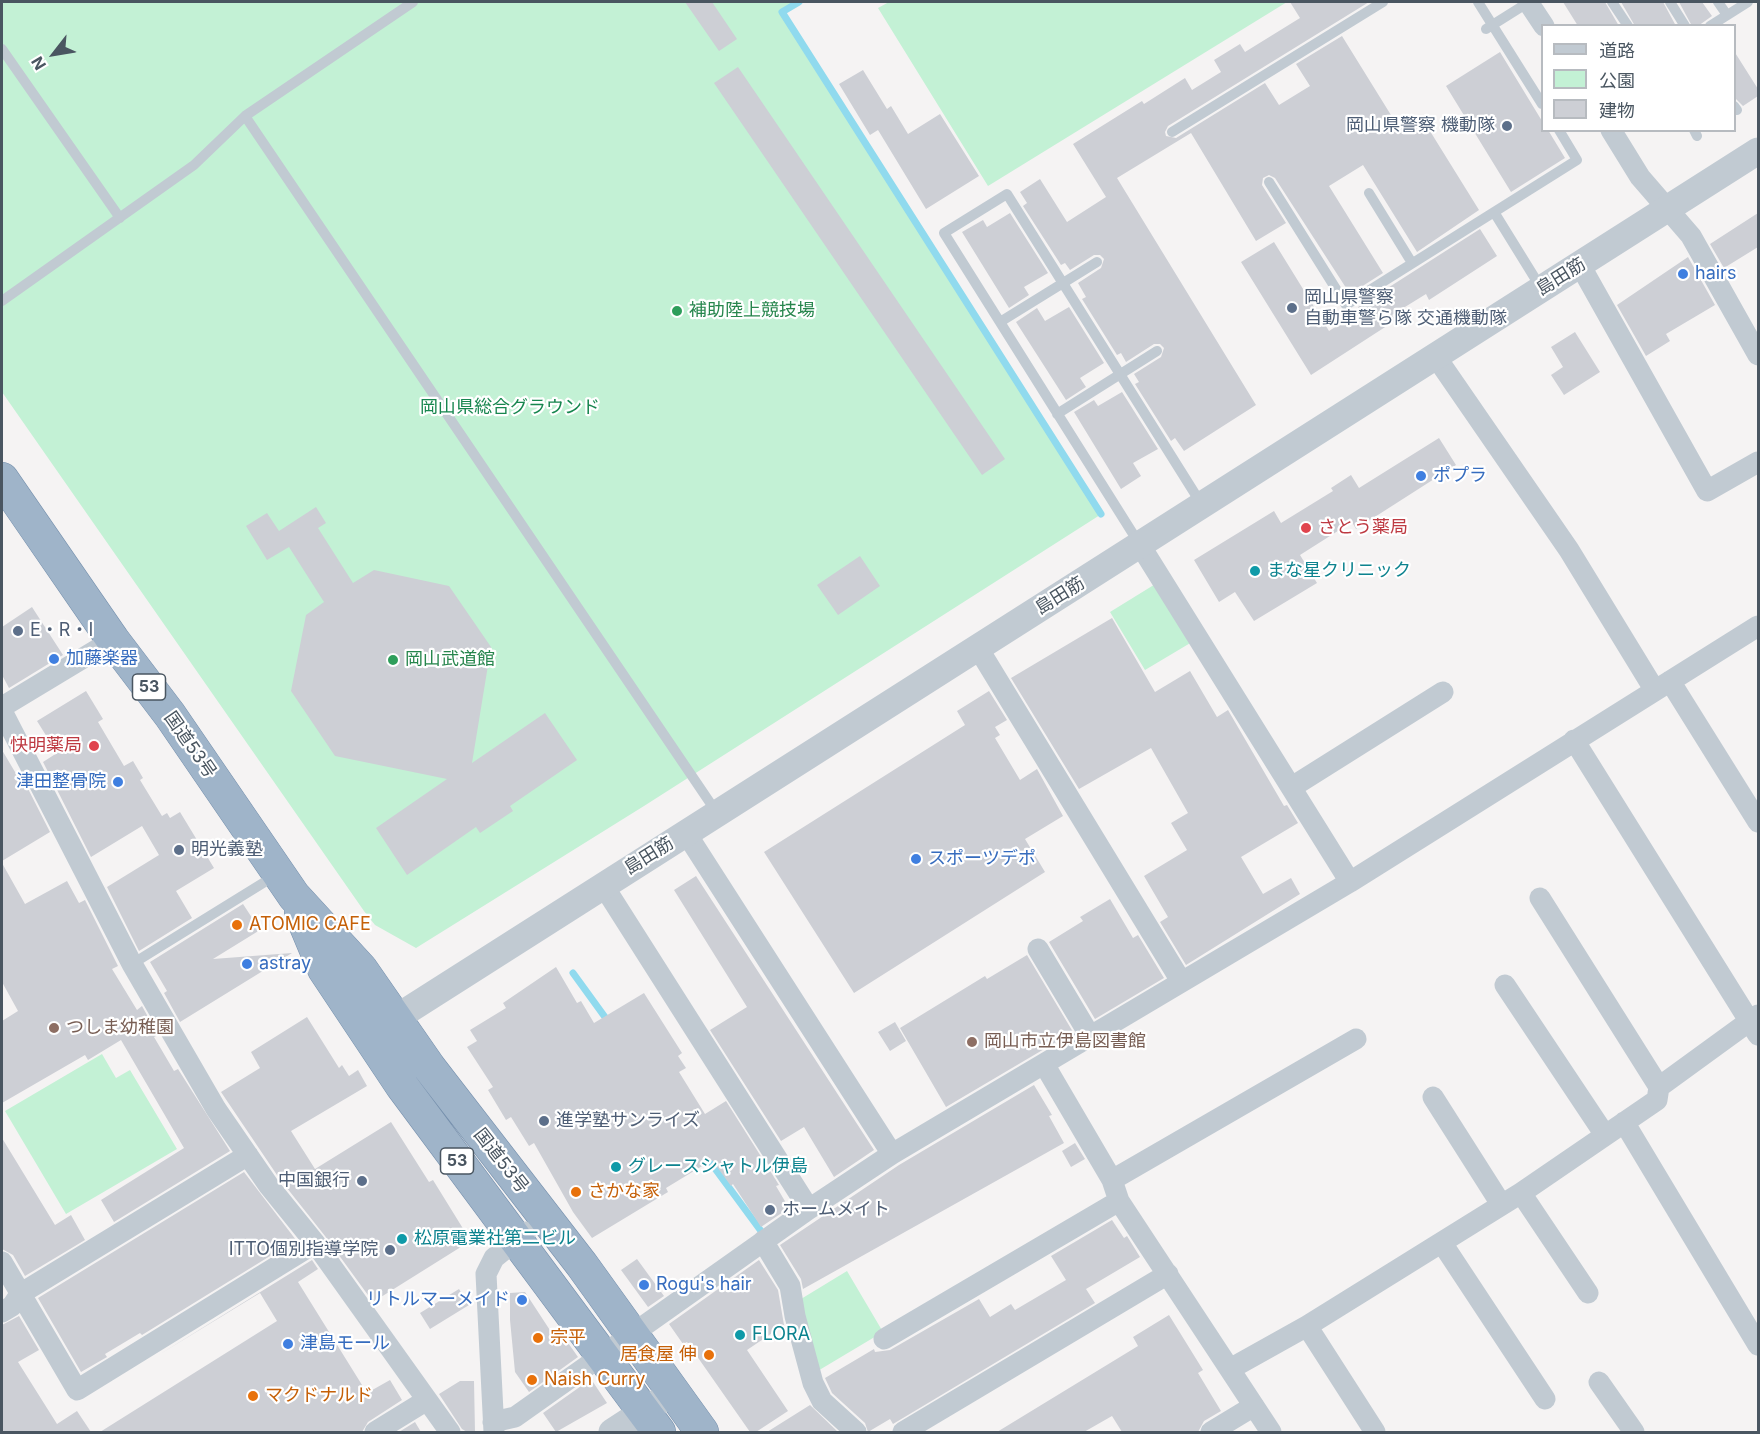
<!DOCTYPE html>
<html>
<head>
<meta charset="utf-8">
<style>
	body { margin:0 }
	#map { position:relative; width:1760px; height:1434px; overflow:hidden; background:#f5f3f3; font-family:Inter,"Noto Sans JP",sans-serif }
	canvas { display:block }
	.frame { position:absolute; inset:0; border:3px solid #4a5661; pointer-events:none }
	.legend { position:absolute; left:1541px; top:24px; width:195px; height:108px; box-sizing:border-box; background:#fff; border:2px solid #b7bbc0; margin:0; padding:8px 10px; list-style:none; font-size:18px; color:#4a5661 }
	.legend li { display:flex; align-items:center; gap:12px; height:30px }
	.legend b { width:30px; border:2px solid #b7bbc0 }
	.north { position:absolute; left:24px; top:24px; width:60px; height:60px; -webkit-text-stroke:4px #fff; paint-order:stroke; rotate:239deg; font-size:16px; font-weight:700; line-height:24px; text-align:center; color:#4a5661 }
	.north::after { content:''; display:block; margin:auto; width:21px; height:27px; background:#4a5661; clip-path:polygon(50% 0,100% 100%,50% 72%,0 100%) }
</style>
</head>
<body>
<div id="map">
<canvas width="1760" height="1434"></canvas>
<div class="frame"></div>
<ul class="legend">
<li><b style="height:8px;background:#c1cad2"></b>道路</li>
<li><b style="height:16px;background:#c3f1d5"></b>公園</li>
<li><b style="height:16px;background:#cdcfd5"></b>建物</li>
</ul>
<div class="north">N</div>
</div>
<script>
const ctx = document.querySelector('canvas').getContext('2d');
ctx.lineJoin = 'round';
function paint(path, color) {
  ctx.fillStyle = color;
  ctx.fill(path, 'evenodd');
}
function toPath(rows) {
  const path = new Path2D();
  for (const r of rows) {
    path.moveTo(r[0], r[1]);
    for (let i = 2; i < r.length; i += 2) path.lineTo(r[i], r[i + 1]);
  }
  return path;
}
function strokePath(path, color, width, dash) {
  ctx.strokeStyle = color;
  ctx.lineWidth = width;
  ctx.lineCap = dash ? 'butt' : 'round';
  ctx.setLineDash(dash || []);
  ctx.stroke(path);
}
function write(font, color, halo, rows, align = 'center') {
  ctx.font = font + ' Inter,"Noto Sans JP",sans-serif';
  ctx.lineWidth = 4.5;
  ctx.setLineDash([]);
  ctx.textBaseline = 'middle';
  ctx.strokeStyle = halo;
  ctx.fillStyle = color;
  for (const [text, x, y, turn = 0] of rows) {
    ctx.save();
    ctx.translate(x, y);
    ctx.rotate((+turn || 0) * Math.PI / 180);
    ctx.textAlign = isNaN(turn) ? turn : align;
    if (halo) ctx.strokeText(text, 0, 0);
    ctx.fillText(text, 0, 0);
    ctx.restore();
  }
}
const green = toPath([
	[2,2,795,2,779,12,1100,515,644,806,416,948,375,925,364,911,2,392],
	[889,2,1287,2,988,186,878,8],
	[1157,583,1192,642,1145,670,1110,612],
	[102,1054,116,1078,130,1070,177,1149,66,1214,5,1111],
	[847,1271,883,1332,816,1372,801,1299]
]);
const stream = toPath([
	[799,2,782,12,1101,514],
	[573,973,610,1024],
	[705,1155,761,1231]
]);
const building = toPath([
	[685,2,712,2,737,39,719,51],
	[1290,2,1369,2,1168,126,1165,132,1166,136,1176,138,1265,83,1279,105,1310,86,1296,64,1342,36,1399,128,1420,115,1479,210,1417,252,1363,165,1329,186,1383,273,1350,294,1275,178,1269,175,1263,178,1262,185,1286,223,1256,241,1191,133,1117,178,1256,405,1184,451,1175,438,1171,441,1135,384,1139,382,1134,374,1161,357,1164,348,1160,344,1154,344,1126,362,1121,353,1117,355,1082,299,1086,297,1078,283,1101,268,1104,259,1100,255,1094,255,1070,270,1065,263,1061,265,1023,206,1027,203,1020,192,1040,179,1067,222,1106,197,1073,144,1142,101,1144,104,1185,78,1192,90,1221,72,1214,60,1240,44,1245,52,1300,18],
	[1563,2,1605,2,1619,26,1578,26],
	[1621,2,1663,2,1676,26,1635,26],
	[1679,2,1702,2,1712,16,1698,26,1692,26],
	[1734,51,1758,89,1758,96,1743,106,1734,97],
	[1500,52,1542,121,1542,130,1548,130,1565,158,1511,192,1446,86],
	[738,67,1005,459,982,475,714,83],
	[863,70,887,109,891,106,908,134,940,114,979,176,926,209,878,130,870,135,839,84],
	[1010,213,1048,273,1024,287,1029,295,1009,308,962,232,983,220,987,227],
	[1758,213,1758,247,1724,268,1710,244],
	[1480,229,1497,256,1429,300,1426,294,1392,315,1396,320,1311,375,1241,262,1274,242,1329,331,1360,311,1358,307],
	[1688,257,1715,305,1666,334,1670,341,1646,356,1617,305],
	[1069,307,1104,363,1080,378,1086,387,1066,400,1016,322,1037,308,1045,321],
	[1575,332,1600,372,1564,395,1551,375,1563,367,1551,347],
	[1122,392,1158,449,1133,463,1141,476,1121,489,1074,412,1094,400,1098,406],
	[1439,438,1456,465,1356,529,1352,522,1300,555,1317,583,1254,621,1235,592,1219,602,1194,560,1274,511,1281,523,1333,491,1331,488,1351,475,1359,488],
	[316,507,326,523,318,528,353,583,374,570,449,586,491,647,472,763,545,713,577,760,510,806,513,811,480,833,476,827,407,875,376,828,447,779,335,756,291,691,306,615,324,602,289,547,267,560,246,526,267,513,279,531],
	[860,556,880,586,838,615,817,585],
	[32,607,63,655,9,688,2,675,2,627],
	[1112,618,1155,692,1190,671,1217,717,1228,710,1284,806,1287,805,1298,823,1241,857,1263,894,1291,878,1300,894,1186,965,1160,922,1168,917,1144,876,1187,850,1171,823,1188,813,1151,748,1079,789,1011,678],
	[86,691,103,719,98,722,124,766,133,761,143,778,140,780,162,816,167,813,170,818,180,812,214,868,176,891,192,918,139,951,107,887,159,855,142,826,91,857,43,762,57,753,37,721],
	[989,691,1007,720,995,727,1000,735,995,738,1020,780,1037,769,1063,816,1025,839,1045,872,854,993,764,852,965,725,957,711],
	[2,750,18,777,21,775,50,832,2,861],
	[2,863,25,904,67,881,79,903,85,900,118,966,112,969,137,1010,142,1006,158,1035,154,1037,174,1071,178,1069,230,1151,114,1222,101,1200,184,1148,121,1040,88,1060,85,1055,2,1103,2,1021,18,1011,2,982],
	[696,876,874,1150,834,1177,804,1127,781,1141,710,1030,747,1007,674,890],
	[1110,899,1133,938,1138,935,1164,978,1095,1019,1049,942,1083,921,1080,917],
	[243,904,260,930,213,959,292,953,180,1022,164,993,167,991,150,962],
	[1027,955,1073,1032,946,1107,900,1028,985,976,987,979],
	[556,967,577,1003,581,1001,594,1023,644,993,682,1053,678,1056,686,1068,679,1072,705,1114,726,1101,779,1185,776,1186,789,1208,761,1227,733,1184,731,1186,712,1160,666,1188,668,1192,592,1238,573,1212,534,1143,529,1146,511,1117,506,1120,488,1090,493,1087,467,1047,477,1041,470,1030,506,1008,503,1003],
	[307,1017,339,1068,342,1065,349,1076,358,1070,367,1086,291,1131,315,1169,391,1122,429,1182,433,1180,467,1235,464,1245,373,1302,325,1236,279,1178,221,1092,260,1068,251,1052],
	[895,1022,906,1041,890,1051,878,1032],
	[1034,1085,1052,1115,1049,1116,1064,1143,803,1289,801,1279,780,1245,899,1165],
	[2,1138,55,1225,71,1215,85,1240,25,1276,13,1255,2,1249],
	[1075,1143,1085,1159,1071,1167,1062,1151],
	[244,1172,296,1240,142,1335,140,1333,105,1354,107,1357,81,1372,38,1298],
	[1112,1220,1124,1238,1127,1236,1140,1257,1086,1289,1095,1303,893,1424,890,1419,868,1432,865,1423,832,1393,825,1378,874,1349,875,1352,890,1350,979,1299,990,1317,1011,1304,1015,1310,1066,1280,1051,1256],
	[637,1259,664,1296,648,1307,621,1270],
	[312,1260,318,1269,298,1282,367,1393,390,1380,402,1400,368,1422,362,1432,100,1432,277,1321,260,1293,157,1356],
	[759,1260,778,1290,784,1325,747,1350,788,1411,756,1432,750,1432,687,1342,683,1344,669,1324],
	[459,1289,469,1305,430,1329,420,1313],
	[525,1292,559,1344,566,1340,578,1357,529,1392,515,1372,510,1320,510,1293],
	[1169,1315,1203,1370,1198,1373,1221,1411,1204,1421,1198,1432,1122,1432,1112,1416,1084,1432,997,1432,1138,1346,1133,1337],
	[19,1316,39,1350,18,1362,57,1424,77,1411,91,1432,2,1432,2,1325],
	[591,1379,607,1403,556,1432,543,1413],
	[460,1381,474,1381,475,1432,467,1432,462,1429,439,1394],
	[810,1405,838,1432,767,1432],
	[415,1422,421,1432,399,1432]
]);
const service = toPath([
	[1478,2,1542,104],
	[1612,2,1628,26],
	[1670,2,1685,26],
	[1718,2,1727,15],
	[1710,26,1748,2],
	[1486,29,1529,2],
	[2,49,120,218],
	[1734,106,1737,110],
	[245,116,717,813],
	[1694,130,1697,136],
	[1172,132,1383,2],
	[1269,182,1346,305,1577,160,1559,130],
	[1369,193,1412,263],
	[1494,212,1541,288],
	[2,301,194,165,245,116,413,2],
	[1000,322,1097,262],
	[1057,414,1157,351],
	[1140,545,944,233,1007,194,1202,505],
	[132,964,276,875]
]);
const minor = toPath([
	[1528,2,1544,26],
	[1611,130,1640,177,1691,236,1758,355],
	[1580,265,1707,491,1758,462],
	[1436,357,1569,550,1654,689],
	[1140,545,1350,882],
	[978,648,1181,981],
	[1670,681,1758,822],
	[2,707,113,640],
	[2,711,132,964,216,1109,269,1186,315,1243,450,1432],
	[1574,740,1758,1035],
	[1292,787,1443,692],
	[686,833,892,1154],
	[603,885,809,1209],
	[1038,949,1090,1036],
	[1505,985,1605,1135],
	[1044,1064,1112,1180,1119,1201,1271,1432],
	[1659,1087,1758,1015],
	[1433,1097,1501,1204],
	[1624,1122,1758,1345],
	[1112,1180,1356,1039],
	[1521,1193,1588,1293],
	[763,1241,790,1286,795,1316,813,1383,822,1401,856,1432],
	[1442,1243,1545,1399],
	[2,1262,77,1390,315,1243],
	[2,1312,12,1306,20,1294,248,1155],
	[1307,1326,1375,1432],
	[884,1339,1119,1201],
	[1230,1369,1307,1326,1521,1193,1657,1100,1659,1087,1540,898],
	[1599,1382,1634,1432],
	[493,1422,515,1417,809,1209,892,1154,1350,882,1758,626],
	[375,1432,427,1400],
	[494,1432,486,1274,494,1258,526,1232],
	[903,1432,1168,1274],
	[1211,1432,1254,1406]
]);
const tertiary = toPath([
	[377,1022,396,1018,1758,151],
	[612,1432,661,1400]
]);
const trunk = toPath([
	[2,479,113,640,170,715,294,896,361,969,429,1067,582,1265,702,1432],
	[301,914,324,969,402,1086,659,1432]
]);
const markers = [
	[1507,126,6,"#5c6f8a"],
	[1683,274,6,"#3f7fe0"],
	[1292,308,6,"#5c6f8a"],
	[677,311,6,"#2e9e5b"],
	[1421,476,6,"#3f7fe0"],
	[1306,528,6,"#e0444e"],
	[1255,571,6,"#0f9aa8"],
	[18,631,6,"#5c6f8a"],
	[54,659,6,"#3f7fe0"],
	[393,660,6,"#2e9e5b"],
	[94,746,6,"#e0444e"],
	[118,782,6,"#3f7fe0"],
	[179,850,6,"#5c6f8a"],
	[916,859,6,"#3f7fe0"],
	[237,925,6,"#e8710a"],
	[247,964,6,"#3f7fe0"],
	[54,1028,6,"#8d6e63"],
	[972,1042,6,"#8d6e63"],
	[544,1121,6,"#5c6f8a"],
	[616,1167,6,"#0f9aa8"],
	[362,1181,6,"#5c6f8a"],
	[576,1192,6,"#e8710a"],
	[770,1210,6,"#5c6f8a"],
	[402,1239,6,"#0f9aa8"],
	[390,1250,6,"#5c6f8a"],
	[644,1285,6,"#3f7fe0"],
	[522,1300,6,"#3f7fe0"],
	[740,1335,6,"#0f9aa8"],
	[538,1338,6,"#e8710a"],
	[288,1344,6,"#3f7fe0"],
	[709,1355,6,"#e8710a"],
	[532,1380,6,"#e8710a"],
	[253,1396,6,"#e8710a"]
];
const shields = [
	[149,687,33],
	[457,1161,33]
];
const shieldNames = [
	["53",149,687],
	["53",457,1161]
];
const serviceNames = [
	["岡山県警察 機動隊",1495,126,"right"],
	["岡山県警察",1304,298],
	["自動車警ら隊 交通機動隊",1304,319],
	["E・R・I",30,631],
	["明光義塾",191,850],
	["進学塾サンライズ",556,1121],
	["中国銀行",350,1181,"right"],
	["ホームメイト",782,1210],
	["ITTO個別指導学院",378,1250,"right"]
];
const shopNames = [
	["hairs",1695,274],
	["ポプラ",1433,476],
	["加藤楽器",66,659],
	["津田整骨院",106,782,"right"],
	["スポーツデポ",928,859],
	["astray",259,964],
	["Rogu's hair",656,1285],
	["リトルマーメイド",510,1300,"right"],
	["津島モール",300,1344]
];
const streetNames = [
	["島田筋",1561,277,-32],
	["島田筋",1060,596,-32],
	["国道53号",190,745,55],
	["島田筋",649,856,-32],
	["国道53号",501,1161,52]
];
const leisureNames = [
	["補助陸上競技場",689,311],
	["岡山武道館",405,660]
];
const parkNames = [
	["岡山県総合グラウンド",510,408]
];
const healthNames = [
	["さとう薬局",1318,528],
	["快明薬局",82,746,"right"]
];
const cultureNames = [
	["まな星クリニック",1267,571],
	["グレースシャトル伊島",628,1167],
	["松原電業社第二ビル",414,1239],
	["FLORA",752,1335]
];
const foodNames = [
	["ATOMIC CAFE",249,925],
	["さかな家",588,1192],
	["宗平",550,1338],
	["居食屋 伸",697,1355,"right"],
	["Naish Curry",544,1380],
	["マクドナルド",265,1396]
];
const educationNames = [
	["つしま幼稚園",66,1028],
	["岡山市立伊島図書館",984,1042]
];
paint(green, '#c3f1d5');
strokePath(stream, '#90daee', 7);
paint(building, '#cdcfd5');
strokePath(trunk, '#7690ad', 34);
strokePath(service, '#c1cad2', 10);
strokePath(minor, '#c1cad2', 21);
strokePath(tertiary, '#c1cad2', 27);
strokePath(trunk, '#9fb4c9', 33);
for (const [x, y, r, color] of markers) {
  const dot = new Path2D();
  dot.arc(x, y, r, 0, 2 * Math.PI);
  ctx.fillStyle = color;
  ctx.fill(dot);
  strokePath(dot, '#fff', 2);
}
for (const [x, y, w] of shields) {
  const box = new Path2D();
  box.roundRect(x - w / 2, y - 13, w, 26, 4.5);
  ctx.fillStyle = '#fff';
  ctx.fill(box);
  strokePath(box, '#4a5661', 1.5);
}
write('bold 16px', '#4a5661', null, shieldNames);
write('18px', '#4e5e75', '#fff', serviceNames, 'left');
write('18px', '#366cbe', '#fff', shopNames, 'left');
write('18px', '#4a5661', '#fff', streetNames);
write('18px', '#27864d', '#fff', leisureNames, 'left');
write('18px', '#17864f', '#fff', parkNames);
write('18px', '#be3a42', '#fff', healthNames, 'left');
write('18px', '#0d838f', '#fff', cultureNames, 'left');
write('18px', '#c56008', '#fff', foodNames, 'left');
write('18px', '#785e54', '#fff', educationNames, 'left');
</script>
</body>
</html>
